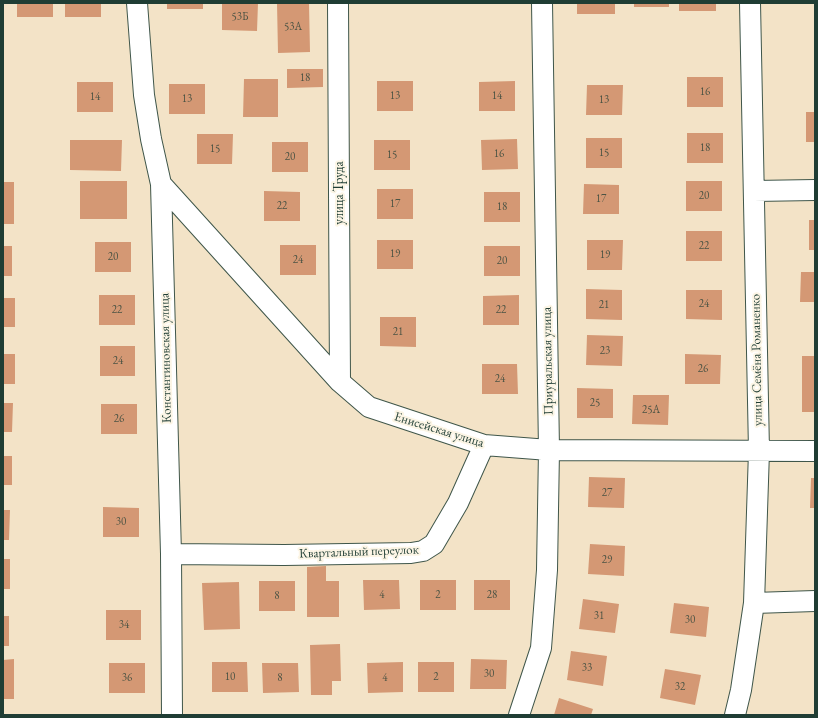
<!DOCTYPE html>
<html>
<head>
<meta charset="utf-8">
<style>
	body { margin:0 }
	#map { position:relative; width:818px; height:718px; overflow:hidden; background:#f3e3c7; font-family:"EB Garamond",serif }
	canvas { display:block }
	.frame { position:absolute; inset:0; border:4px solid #1f3d34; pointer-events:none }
</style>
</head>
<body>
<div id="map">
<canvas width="818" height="718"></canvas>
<div class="frame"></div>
</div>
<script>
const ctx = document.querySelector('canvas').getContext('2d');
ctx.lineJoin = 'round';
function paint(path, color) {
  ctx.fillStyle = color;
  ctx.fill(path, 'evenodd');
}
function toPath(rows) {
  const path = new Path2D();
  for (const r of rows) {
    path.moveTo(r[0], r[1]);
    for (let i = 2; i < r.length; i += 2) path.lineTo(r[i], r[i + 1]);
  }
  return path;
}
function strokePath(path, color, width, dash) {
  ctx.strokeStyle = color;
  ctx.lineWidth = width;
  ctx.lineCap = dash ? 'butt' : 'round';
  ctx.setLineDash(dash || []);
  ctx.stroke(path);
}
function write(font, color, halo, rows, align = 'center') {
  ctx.font = font + ' "EB Garamond",serif';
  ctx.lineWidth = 4;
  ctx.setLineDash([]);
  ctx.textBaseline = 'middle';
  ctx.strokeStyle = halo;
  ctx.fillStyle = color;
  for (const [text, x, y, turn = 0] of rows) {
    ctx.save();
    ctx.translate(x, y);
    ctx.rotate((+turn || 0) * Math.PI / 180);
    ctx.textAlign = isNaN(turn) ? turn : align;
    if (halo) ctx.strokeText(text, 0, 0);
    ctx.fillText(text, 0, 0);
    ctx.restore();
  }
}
const building = toPath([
	[17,3,53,3,53,17,17,17],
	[65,3,101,3,101,17,65,17],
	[167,3,203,3,203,9,167,9],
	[222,3,258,3,257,31,222,30],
	[277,3,309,3,310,52,278,53],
	[577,3,615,3,615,14,577,14],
	[634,3,669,3,669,7,634,7],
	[679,3,716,3,716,11,679,11],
	[287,69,323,69,323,87,287,88],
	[687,77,723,77,723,107,687,107],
	[244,79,278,79,278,117,243,117],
	[377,81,413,81,413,111,377,111],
	[515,81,515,111,479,111,479,82],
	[77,82,113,82,113,112,77,112],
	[169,84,205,84,205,114,169,114],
	[587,85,623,85,622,115,586,115],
	[806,112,815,112,815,142,806,142],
	[687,133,723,133,723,163,687,163],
	[197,134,233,134,232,164,197,164],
	[586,138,622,138,622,168,586,168],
	[517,139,518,169,482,170,481,140],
	[70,140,122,140,121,171,70,170],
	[374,140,410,140,410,170,374,170],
	[272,142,308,142,308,172,272,172],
	[80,181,127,181,127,219,80,219],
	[686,181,722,181,722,211,686,211],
	[3,182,14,182,14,224,3,224],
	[584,184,619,185,619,214,583,214],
	[377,189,413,189,413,219,377,219],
	[264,191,300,192,300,221,264,221],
	[484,192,520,192,520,222,484,222],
	[809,220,815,220,815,250,809,250],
	[686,231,722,231,722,261,686,261],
	[377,240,413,240,413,269,377,269],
	[587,240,623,240,622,270,587,270],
	[95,242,131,242,131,272,95,272],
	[280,245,316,245,316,275,280,275],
	[3,246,12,246,12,276,3,276],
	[484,246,520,246,520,276,484,276],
	[801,272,815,272,815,302,800,302],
	[586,289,622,290,622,320,586,319],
	[686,290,722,290,722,320,686,319],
	[99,295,135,295,135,325,99,325],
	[519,295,519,325,483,325,483,296],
	[3,298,15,298,15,327,3,327],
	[380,317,416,317,416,347,380,346],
	[587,335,623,336,622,366,586,365],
	[100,346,135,346,135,376,100,376],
	[3,354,15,354,15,384,3,384],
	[685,354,721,355,720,384,685,384],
	[802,356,815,356,815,412,802,412],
	[482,364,517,364,518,394,482,394],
	[577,388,613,389,613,418,577,418],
	[633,395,669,395,668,425,632,424],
	[3,403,13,403,12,432,3,432],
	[101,404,137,404,137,434,101,434],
	[3,456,12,456,12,485,3,485],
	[589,477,625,478,624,508,588,507],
	[811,478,815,478,815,508,810,508],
	[103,507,139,508,139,537,103,537],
	[3,510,10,510,9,540,3,540],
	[590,544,625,546,624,576,588,574],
	[3,559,10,559,10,589,3,589],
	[326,566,326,581,339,581,339,617,307,617,307,567],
	[363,580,399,580,400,609,364,610],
	[420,580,456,580,456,610,420,610],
	[474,580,510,580,510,610,474,610],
	[259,581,295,581,295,611,259,611],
	[239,582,240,629,204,630,202,583],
	[583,599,619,604,615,633,579,629],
	[674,603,709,607,706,637,670,633],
	[106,610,141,610,141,640,106,640],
	[3,616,9,616,9,646,3,646],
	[340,644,341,681,332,681,332,695,311,695,310,645],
	[571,651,607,656,603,686,567,680],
	[14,659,14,699,3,699,3,660],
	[471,659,507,660,506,689,470,689],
	[212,662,247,662,248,692,212,692],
	[403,662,403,692,368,693,367,663],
	[418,662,454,662,454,692,418,692],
	[109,663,145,663,145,693,109,693],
	[262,663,298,663,299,692,263,693],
	[665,669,701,675,695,705,660,698],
	[559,698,593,709,591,715,554,715]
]);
const minor = toPath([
	[137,3,144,95,151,139,161,184,171,554,172,715],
	[338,3,340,382],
	[161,184,340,382,369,407,484,445,549,450,815,451],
	[754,191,815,190],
	[171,554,284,555,411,553,423,551,434,544,458,503,484,445],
	[754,603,815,601],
	[519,715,541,648,547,570,549,450,542,3],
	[735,715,741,690,754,603,759,451,750,3]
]);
const numberNames = [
	["53Б",240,17],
	["53А",293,27],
	["18",305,78],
	["16",705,92],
	["13",395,96],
	["14",497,96],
	["14",95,97],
	["13",187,99],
	["13",604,100],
	["18",705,148],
	["15",215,149],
	["15",604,153],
	["16",499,154],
	["15",392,155],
	["20",290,157],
	["20",704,196],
	["17",601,199],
	["17",395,204],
	["22",282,206],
	["18",502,207],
	["22",704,246],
	["19",395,254],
	["19",605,255],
	["20",113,257],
	["24",298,260],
	["20",502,261],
	["24",704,304],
	["21",604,305],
	["22",117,310],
	["22",501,310],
	["21",398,332],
	["23",605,351],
	["24",118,361],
	["26",703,369],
	["24",500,379],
	["25",595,403],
	["25А",651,410],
	["26",119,419],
	["27",607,493],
	["30",121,522],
	["29",607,560],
	["4",382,595],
	["2",438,595],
	["28",492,595],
	["8",277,596],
	["31",599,616],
	["30",690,620],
	["34",124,625],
	["33",587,668],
	["30",489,674],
	["10",230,677],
	["2",436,677],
	["36",127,678],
	["8",280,678],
	["4",385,678],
	["32",680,687]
];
const streetNames = [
	["улица Труда",339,193,-90],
	["Константиновская улица",166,358,-91],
	["улица Семёна Романенко",757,360,-91],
	["Приуральская улица",548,361,-91],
	["Енисейская улица",439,430,17],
	["Квартальный переулок",359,552,-2]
];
paint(building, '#d49874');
strokePath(minor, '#3f564a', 22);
strokePath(minor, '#fff', 20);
write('11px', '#4c5444', null, numberNames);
write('13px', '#1f3d34', '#fcf5e5', streetNames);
</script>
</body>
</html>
